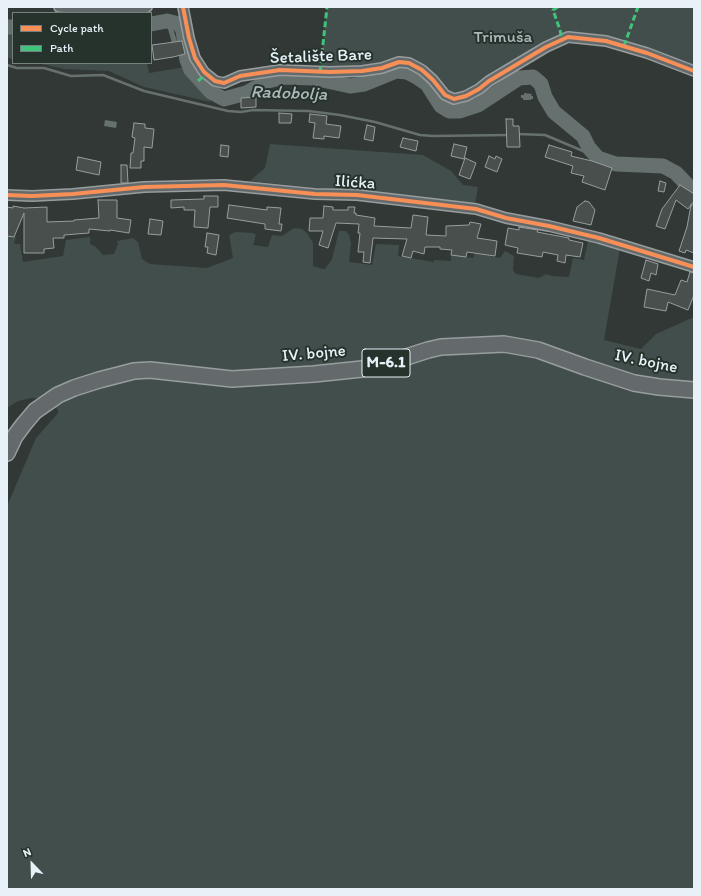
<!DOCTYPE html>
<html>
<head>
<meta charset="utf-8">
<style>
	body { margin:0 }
	#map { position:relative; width:701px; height:896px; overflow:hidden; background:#313835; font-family:Itim,sans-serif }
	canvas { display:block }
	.frame { position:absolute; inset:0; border:8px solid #e8f1f8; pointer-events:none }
	.legend { position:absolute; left:12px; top:12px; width:140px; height:52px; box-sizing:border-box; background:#26332d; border:1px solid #747f7e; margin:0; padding:5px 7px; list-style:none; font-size:12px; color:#e8f1f8 }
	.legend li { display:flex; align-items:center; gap:8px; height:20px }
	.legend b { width:20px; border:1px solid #747f7e }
	.north { position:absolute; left:12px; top:844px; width:40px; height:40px; -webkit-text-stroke:3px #26332d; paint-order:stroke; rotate:337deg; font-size:11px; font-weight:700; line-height:16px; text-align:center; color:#e8f1f8 }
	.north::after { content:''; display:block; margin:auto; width:14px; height:18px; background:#e8f1f8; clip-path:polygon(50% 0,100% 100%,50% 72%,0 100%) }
</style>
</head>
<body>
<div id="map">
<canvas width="701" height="896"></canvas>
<div class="frame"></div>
<ul class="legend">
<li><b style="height:5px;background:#f78f57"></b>Cycle path</li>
<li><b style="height:5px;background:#40c37c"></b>Path</li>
</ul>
<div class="north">N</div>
</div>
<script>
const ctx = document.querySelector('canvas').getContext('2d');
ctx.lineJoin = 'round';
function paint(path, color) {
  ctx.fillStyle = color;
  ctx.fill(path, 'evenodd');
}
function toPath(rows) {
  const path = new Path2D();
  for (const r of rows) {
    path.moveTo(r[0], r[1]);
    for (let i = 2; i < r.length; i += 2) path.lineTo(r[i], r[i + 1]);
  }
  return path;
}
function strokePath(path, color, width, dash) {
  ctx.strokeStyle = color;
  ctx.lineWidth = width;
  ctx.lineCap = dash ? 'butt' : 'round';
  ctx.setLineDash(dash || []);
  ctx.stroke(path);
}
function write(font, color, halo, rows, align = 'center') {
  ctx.font = font + ' Itim,sans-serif';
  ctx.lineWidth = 4;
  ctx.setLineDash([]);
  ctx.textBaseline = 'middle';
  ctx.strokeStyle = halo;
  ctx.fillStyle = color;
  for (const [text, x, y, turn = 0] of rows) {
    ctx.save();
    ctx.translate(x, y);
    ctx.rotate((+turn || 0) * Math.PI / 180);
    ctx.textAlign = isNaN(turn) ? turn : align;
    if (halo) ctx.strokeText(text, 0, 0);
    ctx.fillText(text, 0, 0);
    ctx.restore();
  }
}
const green = toPath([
	[327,7,694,7,694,71,647,53,568,37,454,99,409,63,320,72],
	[7,31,13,31,13,59,7,58],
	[37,63,147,63,149,73,185,67,207,92,211,102,144,87,109,71,65,69],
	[270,144,423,155,451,171,463,185,478,187,475,204,250,181,265,168],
	[294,228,302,229,307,233,313,243,313,266,323,269,325,269,332,259,339,231,346,231,349,235,351,244,349,262,372,265,376,244,399,245,398,256,434,262,434,260,451,261,451,255,473,258,475,253,500,258,505,251,514,256,513,270,516,274,539,278,546,274,552,276,569,277,573,258,584,260,588,241,620,248,604,340,641,349,656,334,694,317,694,889,7,889,7,506,36,438,58,413,58,410,49,398,31,398,18,401,7,408,7,236,16,237,14,244,20,244,23,262,63,256,66,240,90,237,90,244,96,247,103,255,114,254,118,244,117,241,133,238,138,242,142,259,150,264,207,268,233,258,229,235,236,232,253,233,256,235,253,245,268,247,272,235,282,236]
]);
const water = toPath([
	[173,28,177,41,172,43,168,29],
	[524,93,532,94,531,96,533,96,533,99,531,99,531,100,523,100,523,98,521,98,521,95,524,95],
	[105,120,117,122,116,128,104,126]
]);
const stream = toPath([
	[7,65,17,68,44,68,71,76,103,75,144,91,228,111,241,112,253,110,308,111,340,115,375,122,420,135,433,136,508,135],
	[517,134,545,135,583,151,594,154]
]);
const river = toPath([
	[151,24,167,21,179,24,183,30,187,60,191,70,211,92,224,99,246,93,268,81,284,77,313,78,350,86,364,84,396,71,407,72,417,77,427,84,441,106,449,111,460,111,478,105,519,78,533,77,541,84,545,97,554,112,583,136,589,148,598,158,616,164,663,166,676,173,694,192],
	[7,27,13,27]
]);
const building = toPath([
	[182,41,185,54,173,57,154,60,152,45,182,41],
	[256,97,256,107,241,108,241,98,256,97],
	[279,113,292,114,291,123,279,123,279,113],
	[310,114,327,116,326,124,341,126,339,138,324,136,324,139,313,138,315,123,309,122,310,114],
	[506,119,513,119,513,126,519,126,520,147,507,147,506,119],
	[134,123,145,124,145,128,154,129,152,148,144,147,144,161,141,161,141,168,130,168,131,153,133,153,135,138,132,137,134,123],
	[367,125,375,127,373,141,364,139,367,125],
	[403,138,418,141,416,151,400,147,403,138],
	[454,144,467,147,464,159,451,156,454,144],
	[221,145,229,146,228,157,220,156,221,145],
	[549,145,572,152,571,156,592,161,612,168,605,190,582,182,584,176,571,173,573,166,545,157,549,145],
	[489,156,495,159,496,156,502,159,497,172,485,167,489,156],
	[78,157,101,162,99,175,76,170,78,157],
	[465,158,476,163,470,179,459,175,465,158],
	[121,165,127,165,128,183,121,183,121,165],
	[660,181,666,183,664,192,658,191,660,181],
	[680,185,694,194,694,201,688,209,676,200,665,229,656,226,662,209,680,185],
	[204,196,218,196,218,207,210,207,208,228,194,227,195,210,184,210,184,207,171,208,171,200,204,199,204,196],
	[98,200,117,200,117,218,131,220,129,233,110,230,110,231,89,229,89,233,64,235,64,238,53,238,54,248,44,249,44,253,24,253,24,213,14,237,7,236,7,207,13,208,13,206,24,208,47,207,47,222,74,221,74,220,99,218,98,200],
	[585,201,589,202,595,210,591,225,573,221,577,207,585,201],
	[229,205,267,210,267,207,281,208,279,224,282,224,281,231,265,229,265,224,227,218,229,205],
	[691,205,694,205,694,253,686,250,685,253,679,251,687,227,691,205],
	[324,206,333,207,333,210,348,210,348,207,355,207,354,213,356,213,356,215,375,218,374,226,411,228,413,215,428,217,426,235,446,236,446,226,469,225,470,222,481,224,477,238,497,241,495,256,467,252,466,257,451,255,452,250,440,249,440,247,425,247,424,254,413,251,411,258,402,256,407,239,373,238,370,263,363,262,364,252,358,252,360,233,358,233,359,224,336,223,328,248,319,245,323,231,309,231,310,218,323,218,324,206],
	[150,219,163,221,161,235,148,234,150,219],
	[519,227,538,230,537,232,569,238,569,240,583,243,580,257,566,255,565,263,557,261,558,255,543,252,542,257,517,253,518,248,505,245,508,228,519,230,519,227],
	[207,233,219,235,216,255,207,253,208,247,205,247,207,233],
	[646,260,658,264,656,275,651,273,649,281,641,278,646,260],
	[690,272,694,273,694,295,688,310,668,302,666,311,644,307,647,289,675,295,681,280,687,282,690,272]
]);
const minor = toPath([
	[59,7,120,12,139,11,147,7],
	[183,7,189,38,195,58,204,72,215,81,224,83,240,76,280,70,330,72,362,71,382,68,399,62,409,63,422,70,433,80,445,95,454,99,466,96,479,89,489,81,546,47,568,37,606,41,647,53,694,71],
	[7,195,32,196,73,194,144,187,224,185,315,194,357,195,476,209,506,218,549,226,599,238,694,267]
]);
const primary = toPath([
	[7,453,15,436,24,424,35,411,58,395,74,388,99,380,134,371,150,370,232,379,314,374,362,369,388,363,428,350,441,347,504,344,538,350,585,367,634,383,659,387,694,390]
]);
const quiet = toPath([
	[558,7,553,10,560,30,562,40],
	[624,46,638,7],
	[320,72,327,7],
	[198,81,206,74]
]);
const cycleway = toPath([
	[183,7,189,38,195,58,204,72,215,81,224,83,240,76,280,70,330,72,362,71,382,68,399,62,409,63,422,70,433,80,445,95,454,99,466,96,479,89,489,81,546,47,568,37,606,41,647,53,694,71],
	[7,195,32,196,73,194,144,187,224,185,315,194,357,195,476,209,506,218,549,226,599,238,694,267]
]);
const shields = [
	[386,363,48]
];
const shieldNames = [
	["M-6.1",386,363]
];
const parkNames = [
	["Trimuša",503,38]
];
const streetNames = [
	["Šetalište Bare",321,57,-2],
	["Ilićka",355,183,4],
	["IV. bojne",314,354,-5],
	["IV. bojne",646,362,12]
];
const waterNames = [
	["Radobolja",289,94,2]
];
paint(green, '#424e4b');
paint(water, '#66716f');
strokePath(stream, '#66716f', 2.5);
strokePath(river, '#66716f', 15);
paint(building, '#494f4d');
strokePath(building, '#989d9e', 1);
strokePath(minor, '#989d9e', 12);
strokePath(primary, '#989d9e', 18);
strokePath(minor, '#646a6b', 9);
strokePath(primary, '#646a6b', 15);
strokePath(quiet, '#40c37c', 3, [6, 3]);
strokePath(cycleway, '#f78f57', 4);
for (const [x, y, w] of shields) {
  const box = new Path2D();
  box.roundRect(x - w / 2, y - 14, w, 28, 3);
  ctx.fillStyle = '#26332d';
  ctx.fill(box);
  strokePath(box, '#e8f1f8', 1);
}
write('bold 16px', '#e8f1f8', null, shieldNames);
write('17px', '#afb9bc', '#26332d', parkNames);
write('17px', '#e8f1f8', '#26332d', streetNames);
write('italic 18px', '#b0babd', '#26332d', waterNames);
</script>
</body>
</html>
